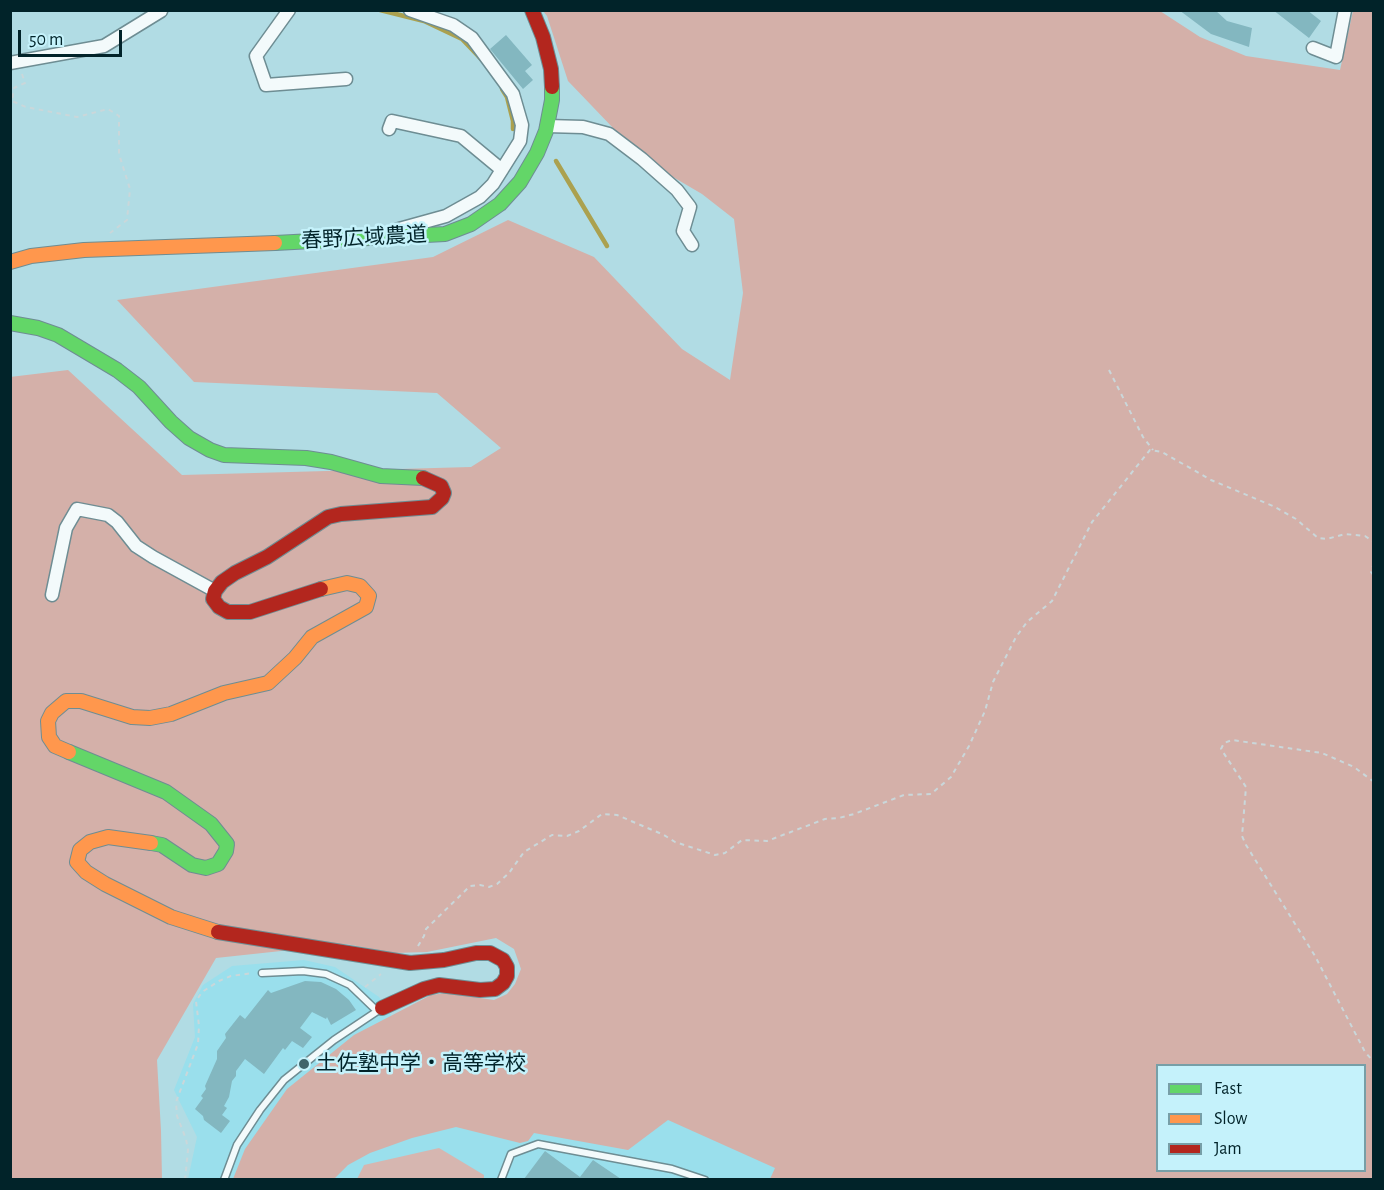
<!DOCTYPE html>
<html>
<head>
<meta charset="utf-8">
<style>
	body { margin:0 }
	#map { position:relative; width:1384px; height:1190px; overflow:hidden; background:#b1dce4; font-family:"Alegreya Sans",sans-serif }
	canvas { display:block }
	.frame { position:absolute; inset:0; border:12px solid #012329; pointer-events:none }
	.legend { position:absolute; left:1156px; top:1064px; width:210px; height:108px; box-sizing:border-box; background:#c5f2fb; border:2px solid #779fa7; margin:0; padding:8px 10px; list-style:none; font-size:18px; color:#012329 }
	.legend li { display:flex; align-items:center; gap:12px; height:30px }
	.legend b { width:30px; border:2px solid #779fa7 }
	.scale { position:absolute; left:18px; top:30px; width:104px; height:27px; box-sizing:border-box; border:3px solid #012329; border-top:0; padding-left:8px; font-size:18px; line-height:21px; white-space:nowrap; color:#012329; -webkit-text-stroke:4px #c5f2fb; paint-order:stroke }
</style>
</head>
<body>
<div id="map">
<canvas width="1384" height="1190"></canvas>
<div class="frame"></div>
<ul class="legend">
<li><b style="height:8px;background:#63d668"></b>Fast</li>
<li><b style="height:8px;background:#ff974d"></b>Slow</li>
<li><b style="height:8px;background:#b3261e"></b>Jam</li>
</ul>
<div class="scale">50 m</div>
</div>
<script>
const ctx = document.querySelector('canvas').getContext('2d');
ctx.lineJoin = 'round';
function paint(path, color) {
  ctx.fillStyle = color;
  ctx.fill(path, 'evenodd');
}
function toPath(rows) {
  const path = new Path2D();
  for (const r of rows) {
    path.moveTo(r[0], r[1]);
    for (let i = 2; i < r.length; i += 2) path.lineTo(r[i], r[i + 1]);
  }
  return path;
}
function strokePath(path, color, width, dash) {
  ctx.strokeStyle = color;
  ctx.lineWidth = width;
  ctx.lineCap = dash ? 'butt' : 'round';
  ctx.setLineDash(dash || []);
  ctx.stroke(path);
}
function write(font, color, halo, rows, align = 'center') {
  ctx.font = font + ' "Alegreya Sans","Noto Sans JP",sans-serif';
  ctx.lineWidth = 5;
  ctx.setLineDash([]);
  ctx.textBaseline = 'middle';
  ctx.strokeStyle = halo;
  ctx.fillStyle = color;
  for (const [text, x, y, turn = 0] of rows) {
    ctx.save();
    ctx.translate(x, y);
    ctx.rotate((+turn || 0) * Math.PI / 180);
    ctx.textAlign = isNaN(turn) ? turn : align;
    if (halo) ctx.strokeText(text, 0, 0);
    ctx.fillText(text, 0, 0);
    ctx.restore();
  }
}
const built = toPath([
	[304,960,335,967,379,997,459,1117,669,1102,786,1158,776,1180,188,1179,197,1137,174,1090,195,1037,193,1004,203,985,232,966]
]);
const green = toPath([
	[439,1148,484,1175,484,1179,357,1179,364,1165]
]);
const forest = toPath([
	[543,11,1160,11,1200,37,1246,56,1340,70,1353,11,1373,11,1373,1179,770,1179,775,1168,668,1120,628,1150,534,1133,528,1141,520,1143,456,1127,412,1138,370,1153,348,1165,334,1179,233,1179,245,1149,287,1089,354,1035,431,995,446,993,494,1000,507,994,515,984,521,969,514,949,496,938,427,952,394,953,346,944,216,958,157,1060,161,1131,162,1179,11,1179,10,377,68,370,182,475,471,467,501,448,437,393,194,382,117,300,433,257,508,220,594,257,682,349,730,380,743,293,734,219,702,194,661,170,615,130,568,81,547,16],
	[1158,1066,1364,1066,1364,1170,1158,1170]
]);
const stream = toPath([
	[380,10,424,21,462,39,482,60],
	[502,89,507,97,513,121,513,129],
	[556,161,607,246]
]);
const building = toPath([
	[1179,10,1215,10,1227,21,1252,28,1249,47,1211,34],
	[1273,10,1307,10,1321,21,1309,38],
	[506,35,532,65,525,71,533,80,523,89,490,49],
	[305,981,321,982,336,989,349,1000,356,1010,331,1025,327,1017,326,1019,312,1012,300,1028,312,1037,303,1048,292,1041,285,1050,283,1048,264,1074,245,1059,236,1071,236,1076,232,1081,229,1097,224,1106,227,1108,222,1115,230,1121,221,1133,204,1120,203,1116,195,1109,203,1098,201,1096,206,1089,205,1086,217,1059,217,1051,226,1038,225,1034,240,1015,245,1019,268,990,271,993],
	[545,1151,580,1177,593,1160,621,1179,524,1179]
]);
const path = toPath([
	[22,74,25,83,14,88,12,101,26,107,77,117,108,109,119,116,119,154,130,189,127,220,110,233],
	[1109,370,1143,437,1153,450],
	[1374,563,1371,572,1374,576],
	[1374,782,1354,767,1322,753,1232,740,1224,743,1221,749,1246,787,1242,836,1246,845,1315,956,1365,1052,1374,1062],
	[418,946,424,936,426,929,470,886,480,885,489,887,497,884,509,873,524,852,552,835,567,836,579,831,602,814,617,815,664,835,675,842,715,855,725,853,742,840,767,841,825,819,839,818,854,814,904,795,931,794,951,777,969,746,985,711,993,682,1016,637,1027,622,1052,601,1092,522,1150,450,1162,452,1211,480,1273,506,1296,519,1318,538,1327,539,1345,534,1365,536,1374,542],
	[365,987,381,974],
	[185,1180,188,1150,186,1139,177,1116,176,1102,198,1044,199,1026,196,1001,202,992,219,981,231,976,253,973]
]);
const lane = toPath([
	[262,973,303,971,326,974,350,985,377,1011],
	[224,1180,237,1145,260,1110,284,1080,334,1040,379,1010],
	[501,1180,511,1154,538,1144,672,1169,705,1180]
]);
const street = toPath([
	[289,10,256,56,266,85,346,79],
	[1313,48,1336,57,1345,10],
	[10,63,104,46,161,11],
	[547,126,583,127,609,134,642,159,677,190,690,207,683,231,692,245],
	[389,129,392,121,461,136,502,170],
	[389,236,399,229,446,216,480,197,493,184,520,141,522,125,513,94,472,38,453,25,410,10],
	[52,595,66,528,77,509,108,515,117,522,136,546,153,557,215,591]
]);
const fast = toPath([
	[275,243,445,234,471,224,500,204,520,182,537,153,546,131,552,100,552,87],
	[10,323,38,328,58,335,117,370,139,387,171,422,189,438,210,450,224,455,306,458,331,462,381,476,423,478],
	[69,752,166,792,211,824,227,844,226,851,218,864,206,868,192,865,162,845,151,843]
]);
const slow = toPath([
	[10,262,31,256,84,250,275,243],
	[69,752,55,746,49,737,48,721,52,713,66,701,81,701,132,717,150,718,171,714,224,693,268,683,295,658,312,637,366,607,369,596,360,586,347,583,321,589],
	[151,843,108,837,90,842,80,850,77,862,86,872,105,884,171,917,218,932]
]);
const jam = toPath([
	[532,10,543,37,551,69,552,87],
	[321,589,250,612,228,612,219,607,213,599,215,591,222,582,235,573,267,557,328,517,341,514,432,507,442,498,444,493,441,486,423,478],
	[218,932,410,963,444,960,476,953,490,953,503,960,507,967,507,976,503,983,495,989,480,990,439,985,424,989,382,1008]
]);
const markers = [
	[304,1064,6,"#3f646a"]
];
const streetNames = [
	["春野広域農道",364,238,-3]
];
const poiNames = [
	["土佐塾中学・高等学校",316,1064]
];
paint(built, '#9adfec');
paint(green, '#d6b6b0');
paint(forest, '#d4b0a9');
strokePath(stream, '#aba14f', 4.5);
paint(building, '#83b7c0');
strokePath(lane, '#6e8d93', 9);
strokePath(street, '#6e8d93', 15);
strokePath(fast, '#6e8d93', 16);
strokePath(slow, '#6e8d93', 16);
strokePath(jam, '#6e8d93', 16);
strokePath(path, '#cad7da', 2, [4.5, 4.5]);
strokePath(lane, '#f3fafb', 6);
strokePath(street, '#f3fafb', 12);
strokePath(fast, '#63d668', 14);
strokePath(slow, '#ff974d', 14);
strokePath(jam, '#b3261e', 14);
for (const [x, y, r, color] of markers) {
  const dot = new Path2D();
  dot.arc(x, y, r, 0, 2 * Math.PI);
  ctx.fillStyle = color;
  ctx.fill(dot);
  strokePath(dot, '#c5f2fb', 2);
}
write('21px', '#012329', '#c5f2fb', streetNames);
write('21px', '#012329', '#c5f2fb', poiNames, 'left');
</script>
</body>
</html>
